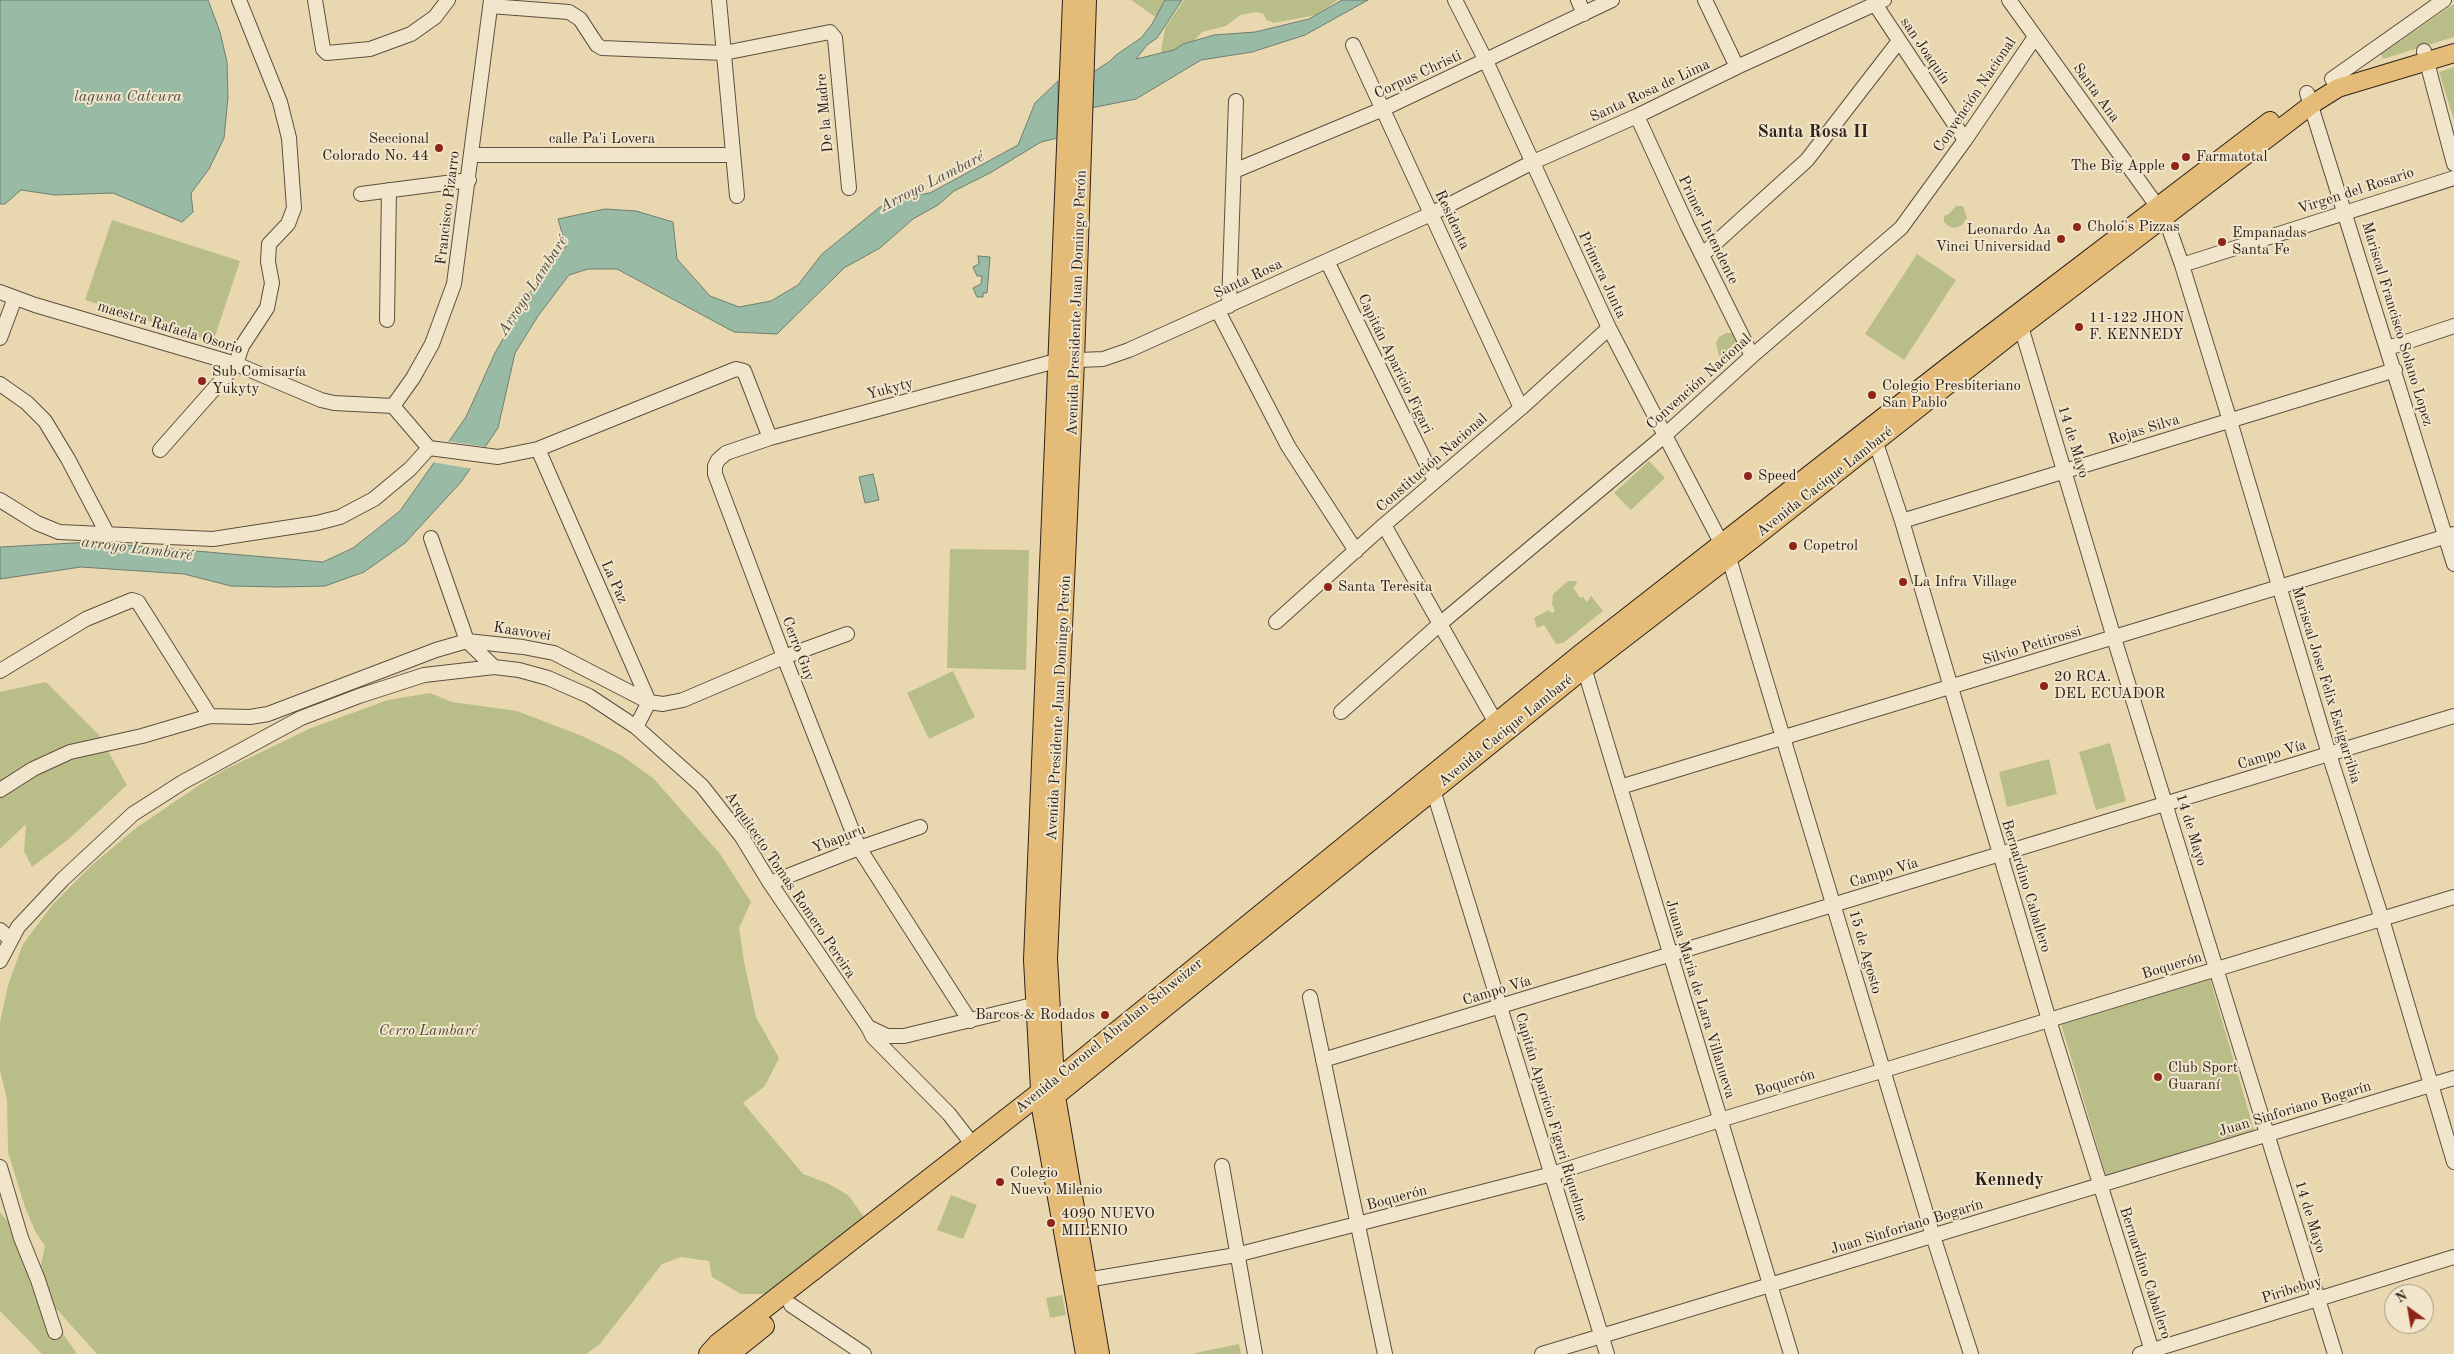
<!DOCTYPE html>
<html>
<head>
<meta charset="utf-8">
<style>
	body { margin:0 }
	#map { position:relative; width:2454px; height:1354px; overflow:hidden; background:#e9d8af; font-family:"Old Standard TT",serif }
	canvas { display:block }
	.north { position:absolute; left:2384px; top:1284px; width:50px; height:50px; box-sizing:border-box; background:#f1e6cb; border:1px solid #a39785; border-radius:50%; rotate:328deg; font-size:14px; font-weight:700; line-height:20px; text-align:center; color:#2e211c }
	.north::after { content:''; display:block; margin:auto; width:18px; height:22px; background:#8f2418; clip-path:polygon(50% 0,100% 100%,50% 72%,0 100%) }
</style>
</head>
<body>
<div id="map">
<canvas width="2454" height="1354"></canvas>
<div class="north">N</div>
</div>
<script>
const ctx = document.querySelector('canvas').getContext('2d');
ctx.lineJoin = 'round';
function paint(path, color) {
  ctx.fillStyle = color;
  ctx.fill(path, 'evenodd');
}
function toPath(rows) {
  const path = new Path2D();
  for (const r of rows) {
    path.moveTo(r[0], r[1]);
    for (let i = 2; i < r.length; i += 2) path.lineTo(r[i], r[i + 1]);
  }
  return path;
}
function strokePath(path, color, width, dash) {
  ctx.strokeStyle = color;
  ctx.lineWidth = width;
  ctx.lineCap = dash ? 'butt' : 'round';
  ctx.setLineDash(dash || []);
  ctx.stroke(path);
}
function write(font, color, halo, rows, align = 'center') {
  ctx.font = font + ' "Old Standard TT",serif';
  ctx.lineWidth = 4;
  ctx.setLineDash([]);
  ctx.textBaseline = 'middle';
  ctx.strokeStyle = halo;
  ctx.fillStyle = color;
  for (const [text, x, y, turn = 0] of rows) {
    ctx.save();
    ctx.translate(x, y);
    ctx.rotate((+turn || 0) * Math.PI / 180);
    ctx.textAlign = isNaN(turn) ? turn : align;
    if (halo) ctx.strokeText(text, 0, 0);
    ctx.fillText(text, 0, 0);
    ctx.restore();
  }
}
const green = toPath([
	[1131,0,1167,0,1162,13,1154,16],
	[1184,0,1338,0,1316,15,1274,23,1266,20,1264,14,1256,12,1240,15,1226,26,1202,32,1185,51,1169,56,1161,52,1165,28],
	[2454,4,2454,37,2383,59,2381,54],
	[2454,67,2454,120,2439,72],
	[1956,206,1963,206,1967,218,1962,225,1955,228,1950,227,1944,222,1944,216,1950,213],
	[112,220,240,261,213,342,85,300],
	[1917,254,1956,280,1904,360,1865,334],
	[1726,333,1735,333,1743,345,1735,357,1719,357,1716,343,1719,337],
	[1649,461,1665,478,1631,510,1614,493],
	[950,549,1029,550,1026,670,947,668],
	[1568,581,1576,581,1577,584,1573,587,1580,598,1583,597,1587,602,1591,596,1603,611,1563,643,1556,644,1544,625,1537,628,1534,618,1549,610,1552,613,1555,611,1552,604,1553,594],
	[953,671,975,717,929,739,907,693],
	[46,682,99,735,127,785,70,838,32,867,24,851,26,824,0,849,0,692],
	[430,693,452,702,517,711,582,736,621,755,654,779,720,854,751,902,739,928,744,961,756,1017,779,1058,765,1086,743,1103,803,1174,827,1183,848,1195,864,1217,849,1236,774,1294,741,1294,712,1277,709,1261,681,1257,662,1264,600,1344,586,1354,97,1354,52,1304,62,1332,77,1354,42,1354,0,1311,0,1212,27,1244,40,1269,45,1246,35,1231,25,1207,8,1152,7,1100,0,1070,0,1022,8,985,23,944,53,904,92,865,136,828,198,786,226,769,311,728,388,700],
	[2110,743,2126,801,2096,810,2079,752],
	[2049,759,2057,794,2007,807,1999,772],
	[2210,979,2254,1130,2106,1175,2061,1024],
	[951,1195,977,1205,963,1239,937,1230],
	[1062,1295,1066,1315,1050,1318,1046,1298],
	[1239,1344,1241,1354,1195,1354,1195,1353]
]);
const water = toPath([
	[0,0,208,0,220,32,227,62,228,97,224,138,209,169,191,193,193,212,182,222,113,193,55,195,21,190,5,204,0,204,0,0],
	[1165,0,1182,0,1157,38,1147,45,1136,59,1174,50,1183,44,1214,35,1255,32,1309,19,1342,0,1368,0,1305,35,1252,52,1201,60,1136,99,1091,108,1093,72,1109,62,1116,55,1141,38,1152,24,1165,0],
	[1058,81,1058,138,1041,142,990,173,954,191,938,205,913,219,880,248,844,268,777,334,734,332,617,269,588,269,569,275,538,316,515,353,498,428,461,482,405,543,364,572,325,586,279,587,231,586,184,574,81,567,0,579,0,547,92,542,323,562,353,548,400,511,466,417,495,353,528,295,566,246,558,219,605,209,636,211,673,222,677,259,710,296,739,307,771,301,798,285,822,254,880,207,907,196,930,193,1018,145,1035,103,1058,81],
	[978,256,990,257,987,293,983,293,983,297,977,297,973,288,981,284,982,276,977,276,973,267,979,264,978,256],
	[873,474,879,500,865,503,859,477,873,474]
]);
const pier = toPath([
	[446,441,487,447,473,469,432,462]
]);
const minor = toPath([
	[315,0,323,49,327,53,370,49,411,34,435,17,448,0],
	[719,0,737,196],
	[1455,0,1486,61,1609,328,1729,558,1933,1236,1971,1354],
	[1578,0,1584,14],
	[1705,0,1737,67],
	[2009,0,2165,217,2182,265,2230,421,2329,754,2382,919,2454,1162],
	[1875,4,1965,140],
	[490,6,569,12,580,19,597,45,602,48,724,53,830,32,835,38,849,188],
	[1353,45,1521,408],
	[2424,51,2454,164],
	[2332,79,2444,0],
	[2307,93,2454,564],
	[1637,116,1687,225,1752,356],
	[471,155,733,155],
	[1234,171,1383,109,1612,0],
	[361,194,469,180],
	[1702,255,1807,160,1899,41],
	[1327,261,1435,481],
	[2182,265,2454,178],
	[0,292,35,305,236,364,321,400,334,403,393,406,429,448],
	[1229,306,1236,101],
	[1218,311,1288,446,1356,551],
	[387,320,389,190],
	[2019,320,2114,638,2335,1354],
	[0,338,15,298],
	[2388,348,2454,326],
	[0,384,27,403,45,421,68,459,108,535],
	[393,406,413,378,432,344,454,284,491,0],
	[1873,434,1902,521,2049,1020,2153,1354],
	[538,449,649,702],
	[160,450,236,364,242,346,267,308,272,283,268,262,269,244,288,224,294,208,289,138,280,102,239,0],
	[0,500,37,523,59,532,213,539,317,523,340,517,374,499,410,469,429,448,498,457,538,449,736,369,744,371,770,438],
	[1902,521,2395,370],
	[1384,525,1495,721],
	[431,538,467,641,494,667],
	[1276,622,1384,525,1521,408,1609,328],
	[1582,661,1791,1354],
	[0,671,86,619,132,600,138,602,210,716],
	[1341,712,1441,623,1664,436,1752,356,1901,228,1965,140,2035,37],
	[636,727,649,702],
	[1431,783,1607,1354],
	[1620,787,2454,534],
	[0,790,33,769,70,752,142,736,210,716,250,717,268,714,436,650,467,641,523,647,554,653,649,702,663,704,683,700,784,657,847,634],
	[770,883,859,848,920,827],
	[0,930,11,940],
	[0,961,18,927,63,879,133,814,183,782,301,718,359,696,424,675,494,667,519,670,548,678,589,696,636,727,702,786,742,837,770,883,868,1027,873,1037,949,1114,973,1145],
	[1310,997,1385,1354],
	[970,1021,859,848,784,657,715,474,715,466,718,460,726,453,770,438,1056,361,1103,359,1129,350,1431,214,1531,163,1637,116,1737,67,1884,0],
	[868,1027,887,1036,904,1036,1045,1002],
	[1323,1060,2454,716],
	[1222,1166,1255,1354],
	[0,1167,21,1238,38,1280,55,1332],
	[1080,1276,1086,1280,1236,1255,1552,1174,1720,1120,2454,897],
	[791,1305,864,1354],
	[1542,1354,2454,1078],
	[2140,1354,2454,1257]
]);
const major = toPath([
	[1072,0,1033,960,1041,1108,1085,1354],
	[1087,0,1075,361,1048,959,1056,1096,1100,1354],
	[1040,1093,1580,654,1950,365,2270,121],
	[1041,1108,1584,669,1754,538,2021,327,2311,105,2338,88,2454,53]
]);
const highway = toPath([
	[709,1354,718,1344,1040,1093],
	[729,1354,764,1326]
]);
const markers = [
	[439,148,5,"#8f2418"],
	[2186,157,5,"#8f2418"],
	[2175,166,5,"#8f2418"],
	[2077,227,5,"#8f2418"],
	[2061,239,5,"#8f2418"],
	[2222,242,5,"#8f2418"],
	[2079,327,5,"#8f2418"],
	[202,381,5,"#8f2418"],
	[1872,395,5,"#8f2418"],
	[1748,476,5,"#8f2418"],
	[1793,546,5,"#8f2418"],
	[1903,582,5,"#8f2418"],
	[1328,587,5,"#8f2418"],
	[2044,686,5,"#8f2418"],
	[1105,1015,5,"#8f2418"],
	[2158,1077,5,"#8f2418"],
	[1000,1182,5,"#8f2418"],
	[1051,1223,5,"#8f2418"]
];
const streetNames = [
	["san Joaquín",1925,51,56],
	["Corpus Christi",1418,75,-25],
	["Santa Rosa de Lima",1650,91,-25],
	["Santa Ana",2096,93,54],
	["Convención Nacional",1975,95,-56],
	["De la Madre",825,113,-95],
	["calle Pa'i Lovera",602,139],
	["Virgen del Rosario",2356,191,-18],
	["Francisco Pizarro",448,208,-83],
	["Residenta",1452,220,65],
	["Primer Intendente",1708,230,64],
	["Primera Junta",1602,275,65],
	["Santa Rosa",1248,279,-25],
	["Avenida Presidente Juan Domingo Perón",1077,303,-88],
	["Mariscal Francisco Solano Lopez",2397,324,73],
	["maestra Rafaela Osorio",170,328,17],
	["Capitán Aparicio Figari",1395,364,64],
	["Convención Nacional",1699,382,-42],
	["Yukyty",890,389,-15],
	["Rojas Silva",2144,430,-17],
	["14 de Mayo",2073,442,73],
	["Constitución Nacional",1432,463,-41],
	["Avenida Cacique Lambaré",1825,482,-38],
	["La Paz",614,582,66],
	["Kaavovei",522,632,9],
	["Silvio Pettirossi",2032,646,-17],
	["Cerro Guy",798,649,69],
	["Mariscal Jose Felix Estigarribia",2326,685,73],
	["Avenida Presidente Juan Domingo Perón",1059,708,-87],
	["Avenida Cacique Lambaré",1506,731,-39],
	["Campo Vía",2272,755,-17],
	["14 de Mayo",2191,830,73],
	["Ybapuru",839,839,-21],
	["Campo Vía",1884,873,-17],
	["Arquitecto Tomas Romero Pereira",790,885,56],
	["Bernardino Caballero",2026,886,73],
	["15 de Agosto",1865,952,74],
	["Boquerón",2172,966,-17],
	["Campo Vía",1497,991,-17],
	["Juana Maria de Lara Villanueva",1700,999,73],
	["Avenida Coronel Abrahan Schweizer",1109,1036,-39],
	["Boquerón",1785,1083,-17],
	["Juan Sinforiano Bogarín",2295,1109,-17],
	["Capitán Aparicio Figari Riquelme",1551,1117,73],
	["Boquerón",1397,1198,-15],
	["14 de Mayo",2310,1217,73],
	["Juan Sinforiano Bogarín",1907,1227,-17],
	["Bernardino Caballero",2145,1273,72],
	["Piribebuy",2292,1290,-17]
];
const poiNames = [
	["Seccional",429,139,"right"],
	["Colorado No. 44",429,156,"right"],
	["Farmatotal",2196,157],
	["The Big Apple",2165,166,"right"],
	["Cholo's Pizzas",2087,227],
	["Leonardo Aa",2051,230,"right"],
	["Vinci Universidad",2051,247,"right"],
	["Empanadas",2232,233],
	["Santa Fe",2232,250],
	["11-122 JHON",2089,318],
	["F. KENNEDY",2089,335],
	["Sub Comisaría",212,372],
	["Yukyty",212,389],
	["Colegio Presbiteriano",1882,386],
	["San Pablo",1882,403],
	["Speed",1758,476],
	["Copetrol",1803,546],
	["La Infra Village",1913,582],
	["Santa Teresita",1338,587],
	["20 RCA.",2054,677],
	["DEL ECUADOR",2054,694],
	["Barcos & Rodados",1095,1015,"right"],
	["Club Sport",2168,1068],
	["Guaraní",2168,1085],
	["Colegio",1010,1173],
	["Nuevo Milenio",1010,1190],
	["4090 NUEVO",1061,1214],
	["MILENIO",1061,1231]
];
const parkNames = [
	["Cerro Lambaré",428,1031]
];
const waterNames = [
	["laguna Cateura",128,97],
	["Arroyo Lambaré",932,182,-27],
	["Arroyo Lambaré",533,286,-57],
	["arroyo Lambaré",137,549,7]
];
const quarterNames = [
	["Santa Rosa II",1813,132],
	["Kennedy",2009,1180]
];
paint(green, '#b9be88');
paint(water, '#99bba6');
strokePath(water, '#6e7d6f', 1);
paint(pier, '#e9d8af');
strokePath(minor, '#5d4f41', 16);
strokePath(major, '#2e211c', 20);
strokePath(highway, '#2e211c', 22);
strokePath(minor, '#f1e6cb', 14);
strokePath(major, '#e4bc78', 18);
strokePath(highway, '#e4bc78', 20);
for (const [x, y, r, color] of markers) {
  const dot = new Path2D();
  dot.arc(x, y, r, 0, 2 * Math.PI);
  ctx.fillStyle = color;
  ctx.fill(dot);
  strokePath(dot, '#f1e6cb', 2);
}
write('15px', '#2e211c', '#f1e6cb', streetNames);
write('15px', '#2e211c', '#f1e6cb', poiNames, 'left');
write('italic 15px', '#514837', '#f1e6cb', parkNames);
write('italic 16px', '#4e4f45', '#f1e6cb', waterNames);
write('bold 18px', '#2e211c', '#f1e6cb', quarterNames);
</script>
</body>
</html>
